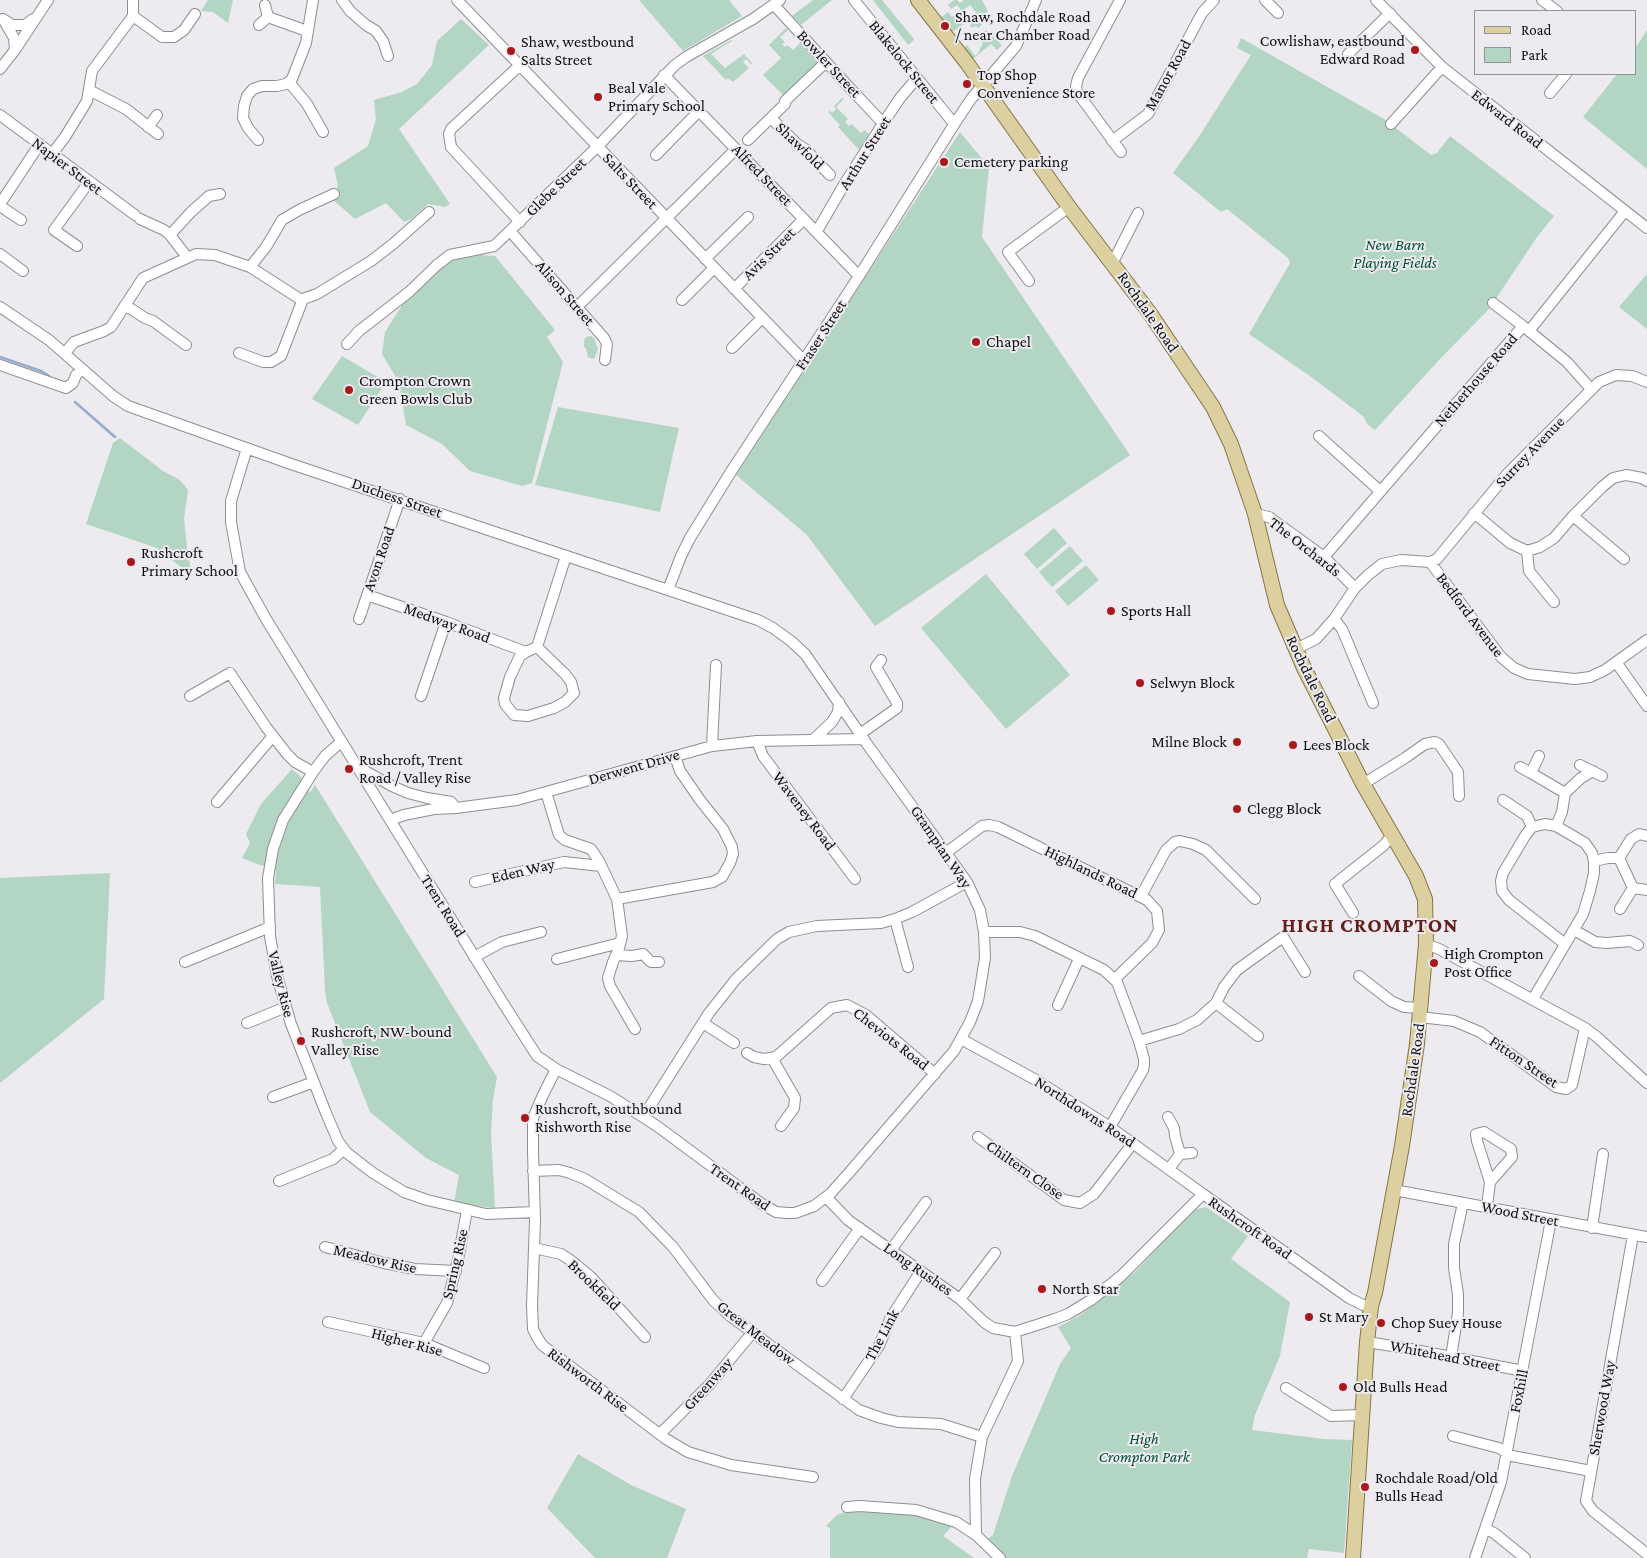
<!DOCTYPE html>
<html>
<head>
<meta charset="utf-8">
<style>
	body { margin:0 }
	#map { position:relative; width:1647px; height:1558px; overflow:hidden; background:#edeaf0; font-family:"Crimson Pro",serif }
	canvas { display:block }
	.legend { position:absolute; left:1474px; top:10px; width:162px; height:65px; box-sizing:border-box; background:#edeaf0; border:1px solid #959296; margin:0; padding:6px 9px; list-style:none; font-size:15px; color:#100f10 }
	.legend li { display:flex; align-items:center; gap:10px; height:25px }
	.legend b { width:25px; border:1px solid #959296 }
</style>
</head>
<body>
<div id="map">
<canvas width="1647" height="1558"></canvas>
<ul class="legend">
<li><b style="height:6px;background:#dccfa0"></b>Road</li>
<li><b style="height:14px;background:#b2d6c3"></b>Park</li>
</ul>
</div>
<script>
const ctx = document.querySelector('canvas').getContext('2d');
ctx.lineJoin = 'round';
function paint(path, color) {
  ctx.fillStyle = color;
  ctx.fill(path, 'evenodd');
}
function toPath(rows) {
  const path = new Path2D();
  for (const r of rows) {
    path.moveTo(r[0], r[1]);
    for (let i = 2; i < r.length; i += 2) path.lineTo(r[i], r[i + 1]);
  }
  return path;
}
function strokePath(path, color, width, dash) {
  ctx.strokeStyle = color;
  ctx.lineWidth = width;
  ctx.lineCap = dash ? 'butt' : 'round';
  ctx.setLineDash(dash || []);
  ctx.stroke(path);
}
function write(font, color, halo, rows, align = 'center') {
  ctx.font = font + ' "Crimson Pro",serif';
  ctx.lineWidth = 4;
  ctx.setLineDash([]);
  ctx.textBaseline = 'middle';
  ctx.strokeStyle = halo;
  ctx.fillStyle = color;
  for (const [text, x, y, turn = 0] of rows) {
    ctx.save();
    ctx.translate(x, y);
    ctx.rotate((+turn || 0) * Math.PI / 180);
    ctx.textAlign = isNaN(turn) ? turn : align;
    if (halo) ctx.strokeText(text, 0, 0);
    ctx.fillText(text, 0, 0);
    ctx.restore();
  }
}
const green = toPath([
	[208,0,233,0,228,23,213,12,201,11],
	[639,0,729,0,742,16,683,51],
	[813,0,832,0,801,25,792,16],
	[873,0,882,0,914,39,913,41,908,45],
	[954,0,957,0,960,3,964,0,982,0,988,11,978,19,982,25,978,28,976,26,972,28,970,25,974,22,971,18,977,14,970,5,962,11,957,5,951,9,948,5],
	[948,12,952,17,957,13,960,17,957,19,959,22,962,20,965,23,951,33,940,18],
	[461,19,489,45,399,129,450,204,445,207,428,204,411,219,404,222,386,203,355,219,332,199,338,185,334,168,368,146,376,119,374,100,402,92,417,84,432,65,437,41],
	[786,28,788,30,780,37,785,42,782,44,785,47,787,45,793,50,800,43,820,64,785,97,763,75,781,58,769,45],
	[986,30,989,33,986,39,990,41,992,36,1002,45,997,50,991,44,973,59,963,48,967,45,975,56,978,53,983,43,982,42,984,40,982,37,979,38,978,36],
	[1647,30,1647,169,1583,117,1617,74,1636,74,1636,47],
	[1241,38,1384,119,1431,155,1437,153,1450,136,1554,216,1537,237,1489,309,1440,359,1375,430,1367,424,1364,417,1314,379,1249,334,1290,263,1288,258,1227,209,1221,212,1173,173,1200,135,1251,55,1237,48],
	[731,40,732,41,711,54,725,68,744,54,753,64,752,65,746,59,743,62,749,68,733,82,728,78,726,80,703,56],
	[842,98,844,99,836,107,848,119,845,122,849,126,852,124,861,133,865,130,869,134,859,150,838,127,840,125,829,113,829,110,832,113,836,109,834,106],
	[960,132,989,167,982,237,1130,455,875,626,807,535,736,475],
	[480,255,495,256,555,330,547,337,563,362,532,483,522,486,470,471,442,444,406,425,399,382,382,354,385,332,406,299,447,261],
	[1647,274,1647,329,1619,307],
	[591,336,594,338,598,349,594,359,588,357,586,348,584,347,584,340,586,337],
	[342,356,386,382,358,425,312,399],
	[558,407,679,428,660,512,535,485],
	[120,438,163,471,180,480,188,490,184,518,187,548,192,576,157,548,86,524,113,443],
	[1054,528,1067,543,1037,569,1024,554],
	[1070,546,1083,561,1052,587,1039,572],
	[1086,565,1099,580,1068,606,1055,591],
	[986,574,1070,675,1006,729,921,628],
	[292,769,301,777,310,793,315,785,497,1077,493,1100,491,1132,495,1208,454,1203,459,1175,426,1158,370,1112,327,1003,325,990,320,887,275,884,276,871,242,858,250,843,246,834,261,804],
	[110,873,104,999,0,1083,0,878],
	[1206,1207,1248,1236,1231,1259,1290,1302,1280,1356,1255,1415,1252,1430,1324,1439,1352,1440,1344,1553,1309,1549,1307,1558,1006,1558,988,1539,993,1535,1012,1476,1060,1364,1071,1348,1058,1327,1079,1316,1135,1272,1193,1210],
	[578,1454,631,1485,686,1509,667,1558,595,1558,547,1508],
	[868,1509,918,1516,953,1525,943,1536,974,1558,830,1558,830,1528,826,1526,837,1515,850,1510]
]);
const stream = toPath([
	[0,357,41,371,49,376],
	[75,402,115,437]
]);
const minor = toPath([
	[133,0,133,16],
	[342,0,350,11,366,25,376,31,383,41,388,56],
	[457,0,804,361],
	[854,0,951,120,955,123],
	[1120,0,1078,78,1076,86,1077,92,1121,152],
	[1265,0,1278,13],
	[1376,0,1442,67,1647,228],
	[1542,0,1557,11],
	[774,5,849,87,879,119,884,122],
	[133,16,162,37,174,37,184,30,195,14],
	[268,17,307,31],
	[3,19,12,25,25,25,33,19],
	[3,19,14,38,15,50],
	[259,25,268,17,265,5],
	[1348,54,1390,13],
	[519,66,451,129,449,134,451,147,520,222],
	[0,69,15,50,48,0],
	[664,75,859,276],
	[289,82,307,104,323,132],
	[89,90,126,109,158,134],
	[1550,93,1566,74],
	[0,115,135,215],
	[771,118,797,144,805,149,830,175],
	[1391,124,1442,67],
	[148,127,157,115],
	[258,140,248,128,243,118,244,106,247,96,253,89,262,86,277,86,286,84,292,79,306,43,313,0],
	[748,140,785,104,785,101,826,62],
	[1112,141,1148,114,1202,13,1214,0],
	[52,154,65,137,87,101,92,71,133,16],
	[656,155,699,111],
	[0,204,39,145],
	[0,206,21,220],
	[140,219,164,230,170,235,187,257],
	[510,231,604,338,607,344,605,360],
	[817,231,845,183,884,122,900,98,917,78],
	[170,235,191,212,209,196,220,194],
	[77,246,54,230,89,182],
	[0,254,23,271],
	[705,259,748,217],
	[1113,262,1138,213],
	[250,267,266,247,282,220,299,210,334,194],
	[1029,281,1008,252,1069,207],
	[734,289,804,219],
	[682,300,714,268],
	[1493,303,1523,326],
	[125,305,145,318,153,321,186,345],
	[0,307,49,340,113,396,128,406,291,464,758,620,773,628,791,641,805,654,867,744,967,882,980,910,984,932,985,958,978,1001,970,1022,954,1051,848,1174,830,1194,814,1206,795,1213,787,1213,776,1212,762,1204,657,1126,610,1096,556,1069,537,1056,503,1003,390,820,266,619,240,572,231,522,231,501,247,448],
	[577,307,736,149],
	[1529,331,1625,211],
	[347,344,359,331,409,292,437,265,450,255,494,246,597,147,675,65,686,57,753,19,780,0],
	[732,348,762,318],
	[65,353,74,342,104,331,111,327,143,278,196,254,215,255,250,267,300,299,303,299,317,294,371,261,393,244,429,212],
	[239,353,263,362,271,362,281,356,303,299],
	[0,365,66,388,73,383,76,375,82,369],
	[1319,436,1380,491],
	[1474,513,1510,543,1527,551,1540,547,1554,538,1573,516,1602,487,1613,478,1626,475,1642,478,1647,481],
	[1255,514,1269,517,1324,557,1355,588],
	[1573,516,1624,559],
	[1527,551,1529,571,1554,602],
	[1324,557,1523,326,1567,362,1591,389],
	[1430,562,1501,657,1514,668,1528,674,1575,679,1590,677,1605,670,1647,640],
	[668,590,681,556,690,538,732,470,859,276,955,123,971,99,1016,46,1036,0],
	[367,595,446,622,526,652],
	[359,619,400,499],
	[1334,619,1342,629,1373,703],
	[537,647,565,674,571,682,574,693,565,702,554,708,528,716,514,715,505,704,504,698,510,677,520,656,526,652,537,647],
	[537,647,566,556],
	[1296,649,1316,639,1334,619,1355,588,1368,575,1382,564,1401,560,1430,562,1437,559,1508,473,1599,382,1616,375,1632,376,1647,382],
	[1616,662,1647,706],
	[190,696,230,673,266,727,287,754,295,762,313,772],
	[421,696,446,622],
	[860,734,897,708,897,703,876,667,881,660],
	[814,739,832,722,838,712,839,702],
	[757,741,763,756,855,879],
	[341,742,325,756,313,772,283,820,273,849,268,878,270,936,277,976,291,1024,326,1113,338,1141,347,1153,373,1173,404,1192,427,1200,486,1214,535,1212],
	[712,746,716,665],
	[1580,765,1602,776],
	[1520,767,1531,773,1539,756],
	[359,770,365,771,392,786,408,793,427,798,451,802,456,808],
	[1531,773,1565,793],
	[1363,784,1405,758,1425,744,1435,742,1439,744,1458,772,1459,796],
	[546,792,559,835,565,840,591,849,599,861,617,899,622,936,619,948,613,962,608,978,610,986,635,1029],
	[1503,800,1527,816,1532,827],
	[217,802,273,736],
	[390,820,404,815,434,809,456,808,517,800,712,746,757,741,864,739],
	[1556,826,1562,812,1565,793,1581,778,1593,771],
	[947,852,982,826,989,825,998,827,1147,900,1157,911,1159,930,1152,943,1115,979],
	[1619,858,1633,888,1620,909],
	[1594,861,1608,858,1619,858,1631,839,1639,834,1647,836],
	[475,882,564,862,601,866],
	[1633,888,1647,890],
	[1141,896,1166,850,1175,842,1180,841,1193,844,1206,850,1255,899],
	[617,899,713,882,722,877,730,863,733,854,732,847,723,829,700,800,680,771,675,756],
	[1353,913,1335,884,1384,845,1392,835],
	[895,919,908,967],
	[1574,930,1595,942,1607,943,1630,941,1638,945],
	[984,932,1020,932,1035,936,1104,970,1117,982,1139,1041,1144,1059,1144,1065,1143,1070,1110,1127],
	[1426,944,1439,949,1585,1028,1597,1037,1647,1083],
	[616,955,632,956,643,954,651,962,659,962],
	[474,957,502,942,541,932],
	[557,959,620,943],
	[185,962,270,927],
	[1359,976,1391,1001,1404,1007,1420,1008],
	[1533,999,1583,914,1590,891,1594,873,1594,861,1592,853,1585,843,1556,826,1545,824,1532,827,1525,836,1503,873,1501,881,1502,891,1509,900,1565,944],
	[1216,1003,1258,1036],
	[1058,1005,1079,959],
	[1420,1017,1454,1021,1480,1032,1556,1087,1566,1089,1572,1085,1585,1028],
	[247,1023,286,1007],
	[703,1023,734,1043],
	[961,1039,1036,1080,1110,1127,1203,1194],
	[1139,1041,1179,1029,1197,1020,1216,1003,1224,987,1237,970,1283,937,1305,972],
	[747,1053,754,1057,764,1059,776,1057,831,1008,847,1005,866,1015,935,1074],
	[772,1058,795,1098,794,1108,781,1126],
	[556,1069,543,1095,533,1118,533,1151,535,1220,532,1306,533,1329,537,1337,542,1345,666,1439,688,1452,731,1465,813,1477],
	[273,1097,314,1082],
	[643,1117,709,1013,736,979,777,939,789,932,817,926,881,923,895,919,912,912,967,882],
	[1168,1117,1174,1128,1175,1136,1180,1154,1169,1169],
	[978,1137,1064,1200,1080,1203,1094,1194,1133,1143],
	[1180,1154,1192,1153],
	[533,1171,559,1170,570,1173,585,1179,639,1212,673,1247,713,1300,730,1316,859,1410,881,1418,898,1422,941,1424,982,1437],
	[279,1181,333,1159,344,1149],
	[1394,1190,1647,1237],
	[826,1197,848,1220,960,1299,984,1322,993,1328,1015,1332,1055,1319,1068,1314,1091,1300,1121,1276,1203,1194,1349,1298,1363,1305,1371,1306],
	[1487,1207,1490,1182,1512,1157,1511,1149,1484,1132,1476,1134,1477,1141,1490,1182],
	[1592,1228,1603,1154],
	[1633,1235,1586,1501,1593,1511,1647,1554],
	[325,1247,384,1263,415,1269,456,1271],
	[534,1248,561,1254,573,1262,591,1277,645,1337],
	[891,1250,926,1202],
	[822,1281,860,1228],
	[960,1299,995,1253],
	[328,1322,424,1343,484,1368],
	[1367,1342,1405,1348,1523,1371],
	[424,1343,447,1303,458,1260,467,1210],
	[1451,1357,1458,1313,1458,1294,1454,1268,1454,1244,1463,1203],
	[1286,1388,1331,1416,1362,1415],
	[843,1399,879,1346,890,1319,921,1271],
	[660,1434,709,1385,752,1333],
	[1453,1436,1499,1448,1512,1456,1591,1471],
	[847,1507,860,1506,916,1510,956,1522,976,1535,1000,1558],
	[1486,1529,1494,1533,1525,1558],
	[976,1535,975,1479,982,1437,1018,1361,1015,1332],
	[1475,1558,1501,1482,1551,1220]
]);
const major = toPath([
	[918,0,967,63,1069,207,1149,312,1213,407,1231,444,1255,514,1277,605,1304,668,1363,784,1416,876,1425,899,1426,944,1417,1044,1402,1146,1375,1293,1371,1306,1367,1342,1353,1558]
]);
const markers = [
	[945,26,5,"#ab181c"],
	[1415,50,5,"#ab181c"],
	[511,51,5,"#ab181c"],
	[967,84,5,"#ab181c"],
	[598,97,5,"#ab181c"],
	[944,162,5,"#ab181c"],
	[976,342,5,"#ab181c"],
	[349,390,5,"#ab181c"],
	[131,562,5,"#ab181c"],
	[1111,611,5,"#ab181c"],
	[1140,683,5,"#ab181c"],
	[1237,742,5,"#ab181c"],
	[1293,745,5,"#ab181c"],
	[349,769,5,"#ab181c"],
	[1237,809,5,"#ab181c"],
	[1434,963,5,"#ab181c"],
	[301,1041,5,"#ab181c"],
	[525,1118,5,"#ab181c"],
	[1042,1289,5,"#ab181c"],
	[1309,1317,5,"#ab181c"],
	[1381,1323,5,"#ab181c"],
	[1343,1387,5,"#ab181c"],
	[1365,1487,5,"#ab181c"]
];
const poiNames = [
	["Shaw, Rochdale Road",955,17],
	["/ near Chamber Road",955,35],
	["Cowlishaw, eastbound",1405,41,"right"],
	["Edward Road",1405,59,"right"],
	["Shaw, westbound",521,42],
	["Salts Street",521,60],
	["Top Shop",977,75],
	["Convenience Store",977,93],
	["Beal Vale",608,88],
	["Primary School",608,106],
	["Cemetery parking",954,162],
	["Chapel",986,342],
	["Crompton Crown",359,381],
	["Green Bowls Club",359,399],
	["Rushcroft",141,553],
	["Primary School",141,571],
	["Sports Hall",1121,611],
	["Selwyn Block",1150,683],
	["Milne Block",1227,742,"right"],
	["Lees Block",1303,745],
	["Rushcroft, Trent",359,760],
	["Road / Valley Rise",359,778],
	["Clegg Block",1247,809],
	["High Crompton",1444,954],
	["Post Office",1444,972],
	["Rushcroft, NW-bound",311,1032],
	["Valley Rise",311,1050],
	["Rushcroft, southbound",535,1109],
	["Rishworth Rise",535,1127],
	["North Star",1052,1289],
	["St Mary",1319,1317],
	["Chop Suey House",1391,1323],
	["Old Bulls Head",1353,1387],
	["Rochdale Road/Old",1375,1478],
	["Bulls Head",1375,1496]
];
const streetNames = [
	["Blakelock Street",904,62,51],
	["Bowler Street",829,64,47],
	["Manor Road",1168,75,-61],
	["Edward Road",1507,119,38],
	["Shawfold",800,146,44],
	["Arthur Street",865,153,-58],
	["Napier Street",67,166,37],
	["Alfred Street",762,175,46],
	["Salts Street",630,181,46],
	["Glebe Street",556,187,-44],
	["Avis Street",769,254,-45],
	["Alison Street",565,293,49],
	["Rochdale Road",1148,312,55],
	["Fraser Street",821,335,-57],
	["Netherhouse Road",1476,380,-49],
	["Surrey Avenue",1530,452,-46],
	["Duchess Street",397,498,19],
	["The Orchards",1305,547,38],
	["Avon Road",379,559,-71],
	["Bedford Avenue",1470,615,53],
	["Medway Road",447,623,20],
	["Rochdale Road",1311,679,64],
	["Derwent Drive",634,767,-16],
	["Waveney Road",804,811,53],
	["Grampian Way",941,847,56],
	["Eden Way",523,871,-13],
	["Highlands Road",1091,872,26],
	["Trent Road",443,906,58],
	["Valley Rise",281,984,76],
	["Cheviots Road",891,1039,38],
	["Fitton Street",1524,1062,34],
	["Rochdale Road",1413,1070,-82],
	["Northdowns Road",1085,1112,33],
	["Chiltern Close",1025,1170,35],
	["Trent Road",740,1187,35],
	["Wood Street",1520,1214,11],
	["Rushcroft Road",1250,1228,35],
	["Meadow Rise",375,1259,13],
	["Spring Rise",455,1264,-77],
	["Long Rushes",918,1269,35],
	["Brookfield",594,1285,44],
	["Great Meadow",756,1333,38],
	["The Link",882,1335,-62],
	["Higher Rise",407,1342,15],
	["Whitehead Street",1445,1356,11],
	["Rishworth Rise",588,1380,37],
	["Greenway",708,1384,-48],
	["Foxhill",1519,1391,-79],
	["Sherwood Way",1602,1408,-80]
];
const parkNames = [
	["New Barn",1395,245],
	["Playing Fields",1395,263],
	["High",1144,1439],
	["Crompton Park",1144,1457]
];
const districtNames = [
	["HIGH CROMPTON",1370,926]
];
paint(green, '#b2d6c3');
strokePath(stream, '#95aacc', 2.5);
strokePath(minor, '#908d92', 12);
strokePath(major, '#857745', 16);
strokePath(minor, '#fff', 10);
strokePath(major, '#dccfa0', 14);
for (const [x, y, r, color] of markers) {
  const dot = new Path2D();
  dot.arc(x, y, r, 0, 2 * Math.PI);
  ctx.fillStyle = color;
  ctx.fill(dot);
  strokePath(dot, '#edeaf0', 2);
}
write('16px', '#100f10', '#edeaf0', poiNames, 'left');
write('16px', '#100f10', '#edeaf0', streetNames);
write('italic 16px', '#004f34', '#edeaf0', parkNames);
ctx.letterSpacing = '1px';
write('bold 21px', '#641f1c', '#edeaf0', districtNames);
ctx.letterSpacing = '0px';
</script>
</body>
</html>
